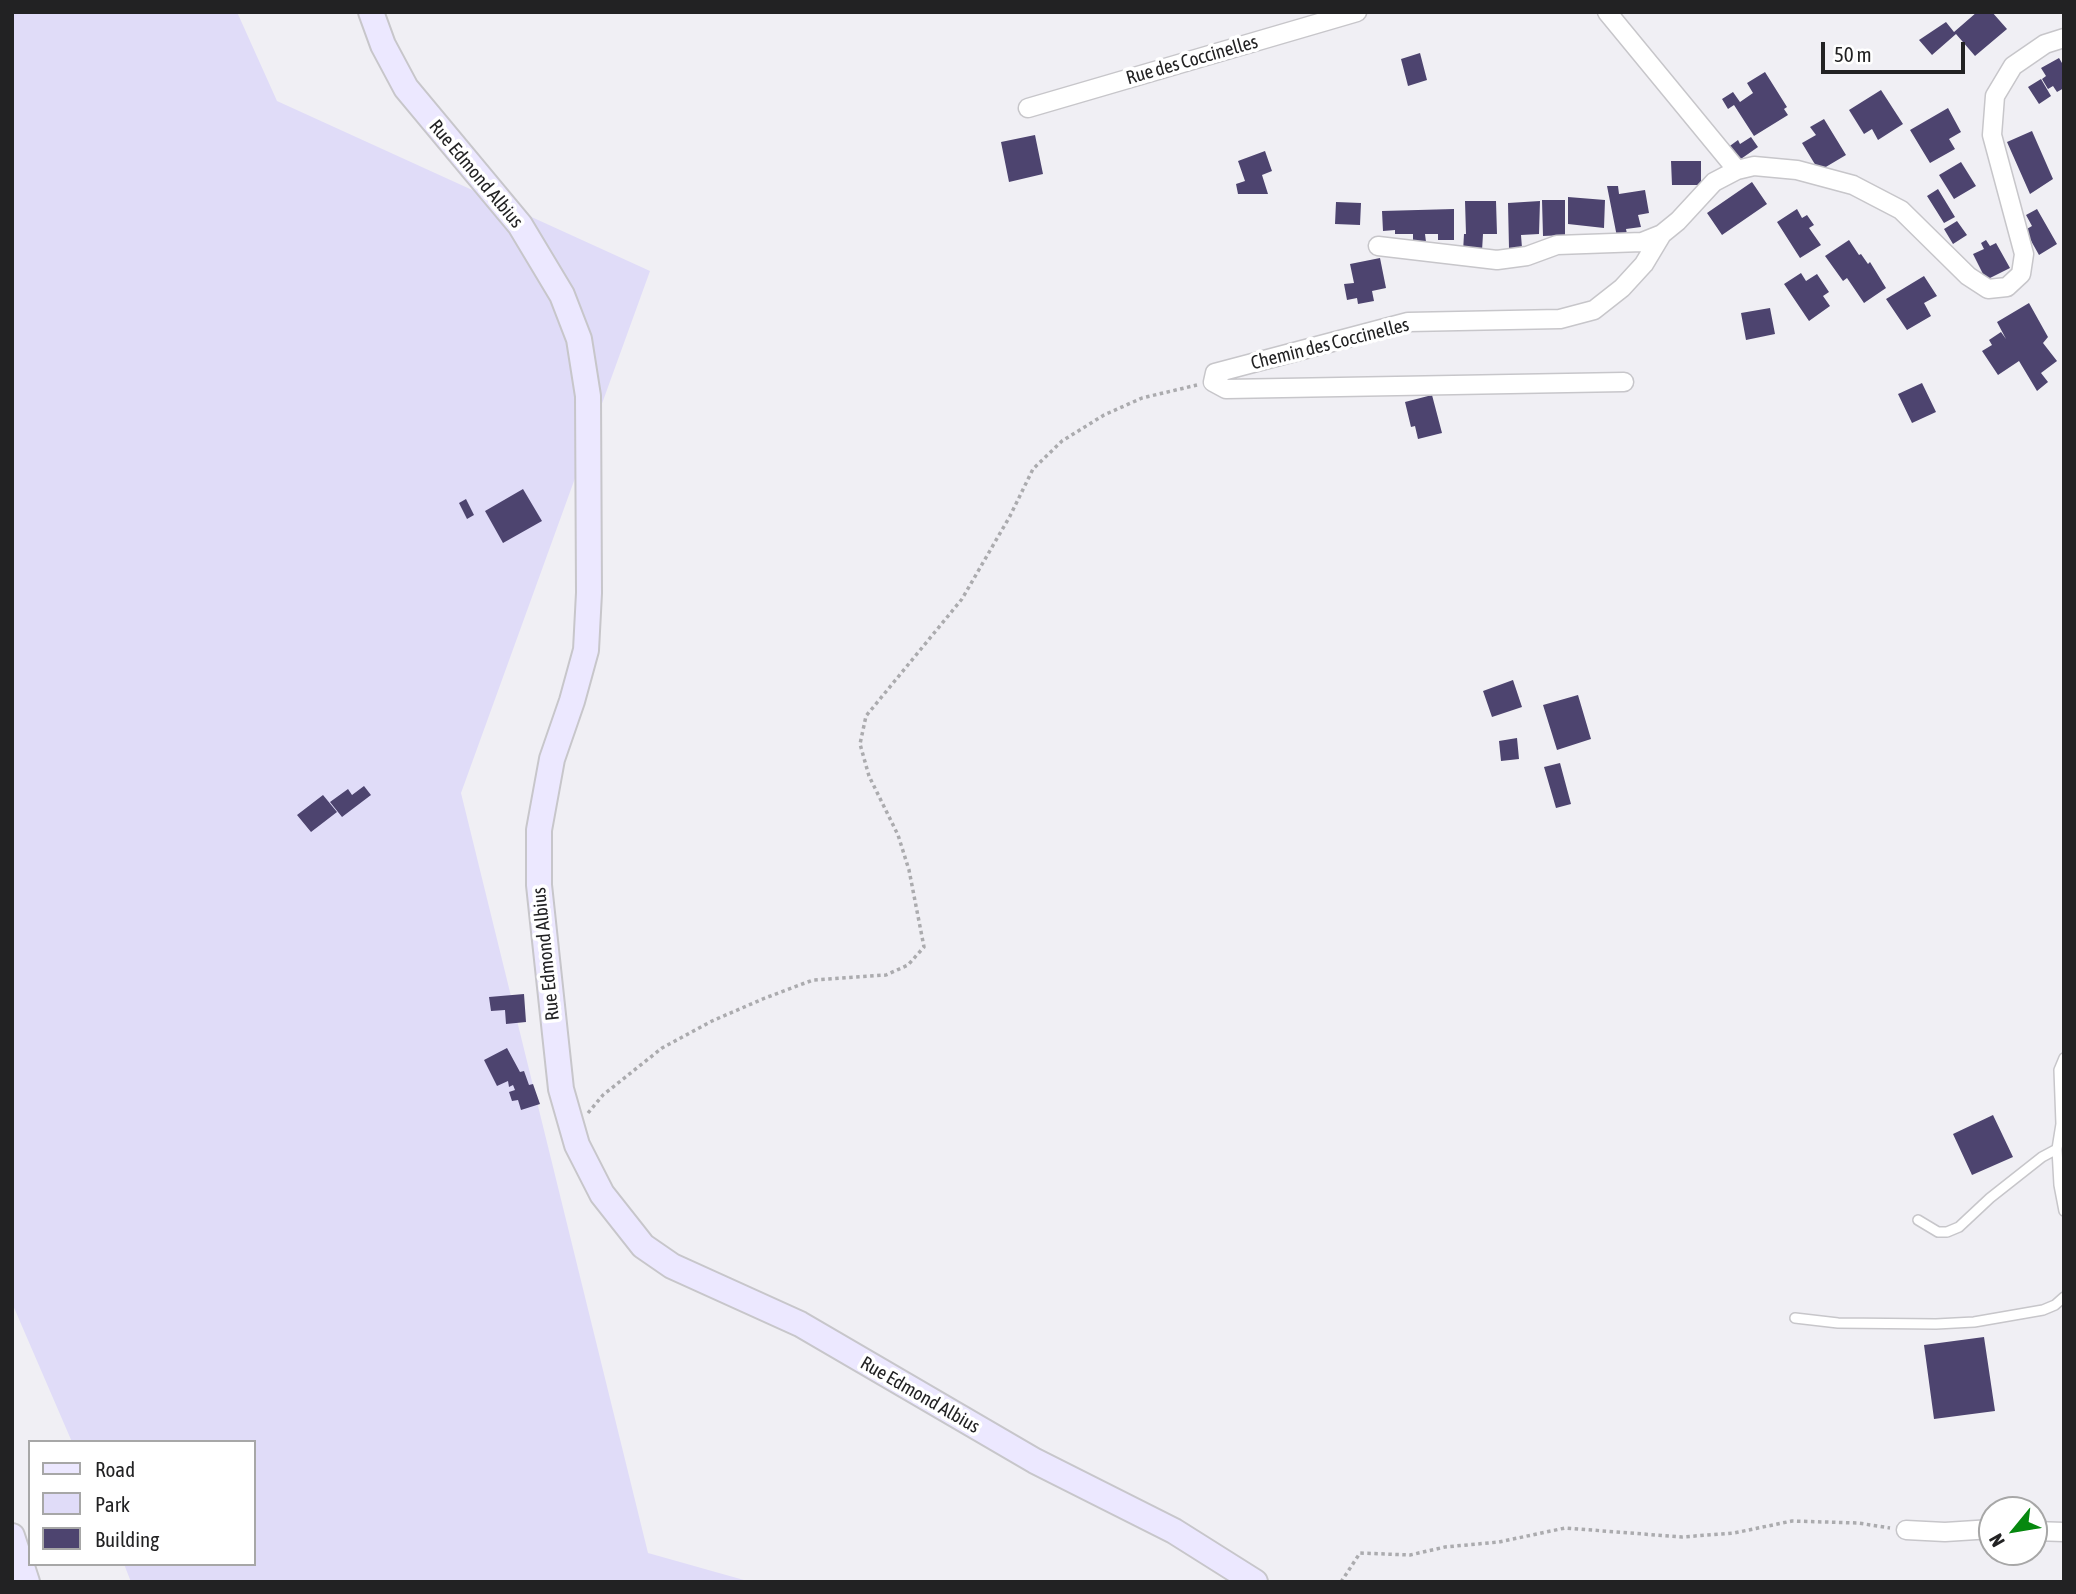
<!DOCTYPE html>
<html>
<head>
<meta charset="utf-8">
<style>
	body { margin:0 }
	#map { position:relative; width:2076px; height:1594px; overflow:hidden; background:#f0eff4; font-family:"Asap Condensed",sans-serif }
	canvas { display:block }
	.frame { position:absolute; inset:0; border:14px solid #222223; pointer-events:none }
	.legend { position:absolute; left:28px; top:1440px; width:228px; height:126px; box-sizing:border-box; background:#fff; border:2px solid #a7a7a7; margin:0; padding:9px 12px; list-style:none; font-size:21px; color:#222223 }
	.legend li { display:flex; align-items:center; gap:14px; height:35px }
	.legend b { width:35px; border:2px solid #a7a7a7 }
	.north { position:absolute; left:1978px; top:1496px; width:70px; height:70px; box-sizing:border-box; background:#fff; border:2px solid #a7a7a7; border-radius:50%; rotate:240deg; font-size:19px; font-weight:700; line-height:28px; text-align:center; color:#222223 }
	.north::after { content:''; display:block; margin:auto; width:24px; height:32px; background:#06880f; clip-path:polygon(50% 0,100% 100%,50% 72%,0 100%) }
	.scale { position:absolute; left:1821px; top:42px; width:144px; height:32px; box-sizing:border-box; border:4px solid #222223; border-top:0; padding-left:9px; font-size:21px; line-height:24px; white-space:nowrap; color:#222223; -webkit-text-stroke:5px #fff; paint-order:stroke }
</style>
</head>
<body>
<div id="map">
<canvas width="2076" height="1594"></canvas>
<div class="frame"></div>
<ul class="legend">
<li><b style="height:9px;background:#ece8ff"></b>Road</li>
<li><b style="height:19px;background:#e0dcf8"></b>Park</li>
<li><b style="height:19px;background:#4d446f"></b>Building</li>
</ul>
<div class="north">N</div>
<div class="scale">50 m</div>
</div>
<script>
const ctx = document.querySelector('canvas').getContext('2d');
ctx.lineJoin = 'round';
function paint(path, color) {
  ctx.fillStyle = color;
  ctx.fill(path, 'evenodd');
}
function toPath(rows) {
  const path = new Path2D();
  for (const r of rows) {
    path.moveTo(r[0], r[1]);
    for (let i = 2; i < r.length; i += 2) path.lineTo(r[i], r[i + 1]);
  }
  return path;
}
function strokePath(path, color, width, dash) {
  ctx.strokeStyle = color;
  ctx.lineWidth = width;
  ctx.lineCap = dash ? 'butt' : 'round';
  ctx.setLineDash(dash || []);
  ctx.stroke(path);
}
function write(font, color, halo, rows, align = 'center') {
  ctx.font = font + ' "Asap Condensed",sans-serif';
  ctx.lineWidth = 7;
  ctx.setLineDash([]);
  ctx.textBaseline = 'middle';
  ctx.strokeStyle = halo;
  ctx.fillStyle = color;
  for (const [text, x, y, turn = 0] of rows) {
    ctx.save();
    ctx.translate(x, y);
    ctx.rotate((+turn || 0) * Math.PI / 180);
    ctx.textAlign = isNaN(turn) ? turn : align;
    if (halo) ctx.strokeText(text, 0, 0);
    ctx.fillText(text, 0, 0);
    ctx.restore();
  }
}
const green = toPath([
	[12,12,237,12,277,101,650,271,461,793,648,1553,751,1582,131,1582,124,1564,254,1564,254,1442,72,1442,12,1303]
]);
const building = toPath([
	[1977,12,1992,12,2007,29,1975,56,1956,34,1932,55,1919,40,1946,22,1954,32],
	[1420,53,1427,80,1408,86,1401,59],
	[2059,58,2062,63,2064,62,2064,88,2057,92,2053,86,2048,89,2042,79,2046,76,2041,68],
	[1765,72,1787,107,1784,109,1788,115,1754,136,1734,105,1728,109,1722,99,1733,92,1740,102,1753,93,1747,83],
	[2041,79,2051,96,2039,104,2028,87],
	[1881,90,1903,124,1878,140,1872,129,1864,134,1849,110],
	[1948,108,1961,132,1949,139,1955,149,1930,163,1910,130],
	[1824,119,1846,155,1819,171,1802,143,1816,135,1810,127],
	[2032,131,2053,179,2030,194,2007,142],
	[1035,135,1043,174,1009,182,1001,142],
	[1751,137,1758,147,1738,161,1727,148,1738,140,1740,144],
	[1265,151,1272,171,1262,175,1268,194,1238,194,1236,184,1245,181,1238,161],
	[1671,161,1701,161,1701,185,1672,185],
	[1961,162,1976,186,1954,199,1939,175],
	[1752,182,1767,204,1722,235,1707,213],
	[1607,186,1618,186,1619,194,1645,190,1649,213,1638,215,1641,227,1626,229,1628,239,1618,242],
	[1938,189,1955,217,1944,223,1927,196],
	[1568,197,1605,200,1604,228,1568,224],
	[1542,200,1565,200,1565,235,1543,236],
	[1465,201,1496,201,1497,234,1483,234,1482,251,1463,252,1464,234,1466,234],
	[1540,201,1539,234,1521,235,1522,248,1509,248,1508,203],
	[1336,202,1361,203,1360,225,1335,224],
	[1454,209,1454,240,1438,240,1438,234,1425,234,1426,242,1413,242,1413,234,1395,234,1395,230,1383,231,1382,211],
	[1797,209,1802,218,1807,215,1814,225,1809,228,1821,245,1800,258,1777,222],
	[2037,209,2057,244,2039,255,2025,230,2032,226,2026,215],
	[1957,221,1967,235,1953,244,1944,229],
	[1849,240,1859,255,1861,254,1868,264,1870,262,1886,288,1864,303,1847,278,1843,281,1825,256],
	[1986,240,1990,246,1996,243,2010,268,1986,280,1973,254,1984,249,1981,243],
	[1380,258,1386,288,1372,291,1374,301,1358,304,1357,298,1347,300,1344,284,1354,283,1350,264],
	[1801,273,1806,281,1817,274,1829,292,1823,296,1830,306,1809,321,1784,284],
	[1924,276,1937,296,1924,303,1931,316,1907,330,1886,299],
	[2029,303,2048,337,2043,343,2057,361,2041,373,2048,382,2037,391,2019,361,1998,375,1982,351,1992,345,1989,340,2001,332,2006,339,1997,322],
	[1770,308,1775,334,1746,340,1741,313],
	[1922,383,1936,412,1912,423,1898,394],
	[1432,395,1442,433,1418,439,1415,426,1411,427,1405,402],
	[523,489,542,521,503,543,485,511],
	[466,499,474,515,467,519,459,503],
	[1513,680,1522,707,1492,717,1483,691],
	[1578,695,1591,739,1557,750,1543,705],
	[1517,738,1519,759,1501,761,1499,741],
	[1560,763,1571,804,1556,808,1544,767],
	[364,786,371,795,342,817,330,802,348,789,352,795],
	[323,795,337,812,311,832,297,815],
	[524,994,526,1022,506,1024,505,1010,491,1011,489,997],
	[507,1048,520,1072,524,1071,529,1085,533,1084,540,1104,521,1110,518,1100,512,1101,509,1092,515,1090,513,1085,509,1087,508,1081,497,1086,484,1060],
	[1993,1115,2013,1157,1972,1175,1953,1134],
	[1984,1337,1995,1411,1934,1419,1924,1345]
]);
const path = toPath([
	[588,1113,603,1095,662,1048,712,1021,765,998,813,980,886,975,908,965,924,947,909,870,898,835,869,776,860,744,866,716,962,599,1010,516,1033,469,1062,441,1104,415,1142,398,1197,385],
	[1341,1582,1360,1553,1410,1555,1445,1547,1499,1542,1565,1528,1682,1537,1734,1533,1792,1521,1858,1523,1890,1528]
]);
const service = toPath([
	[2057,1149,2059,1185,2064,1211],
	[1918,1220,1938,1232,1947,1232,1959,1227,1990,1198,2042,1157,2057,1149,2061,1124,2059,1070,2064,1058],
	[1795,1318,1838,1323,1936,1324,1974,1322,2043,1310,2055,1305,2064,1297]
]);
const minor = toPath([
	[1607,12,1737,170],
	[1028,108,1357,12],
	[1378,246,1497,260,1527,256,1557,245,1642,242,1662,234,1678,221,1714,182,1737,170,1754,166,1797,170,1853,185,1901,210,1968,276,1988,289,2007,287,2021,274,2024,254,1992,135,1995,96,2013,66,2045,44,2064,38],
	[1624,382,1226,389,1213,382,1215,373,1408,322,1560,319,1594,310,1622,288,1644,264,1662,234],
	[1906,1530,1945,1532,1992,1529],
	[2034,1531,2064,1532]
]);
const secondary = toPath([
	[371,12,383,45,406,88,520,225,562,295,579,339,588,396,589,593,586,650,572,701,552,759,539,830,539,885,561,1089,577,1145,602,1194,643,1246,672,1266,800,1324,1035,1461,1174,1531,1255,1582],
	[12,1536,27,1582]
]);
const streetNames = [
	["Rue des Coccinelles",1192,60,-16],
	["Rue Edmond Albius",476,174,50],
	["Chemin des Coccinelles",1330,344,-14],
	["Rue Edmond Albius",546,954,-96],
	["Rue Edmond Albius",920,1395,30]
];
paint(green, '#e0dcf8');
paint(building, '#4d446f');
strokePath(service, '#c7c6ca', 12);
strokePath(minor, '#c7c6ca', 21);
strokePath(secondary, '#c7c6ca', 28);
strokePath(path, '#ababae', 3.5, [3.5, 3.5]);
strokePath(service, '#fff', 9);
strokePath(minor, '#fff', 18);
strokePath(secondary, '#ece8ff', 24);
write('19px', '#222223', '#fff', streetNames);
</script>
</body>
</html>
